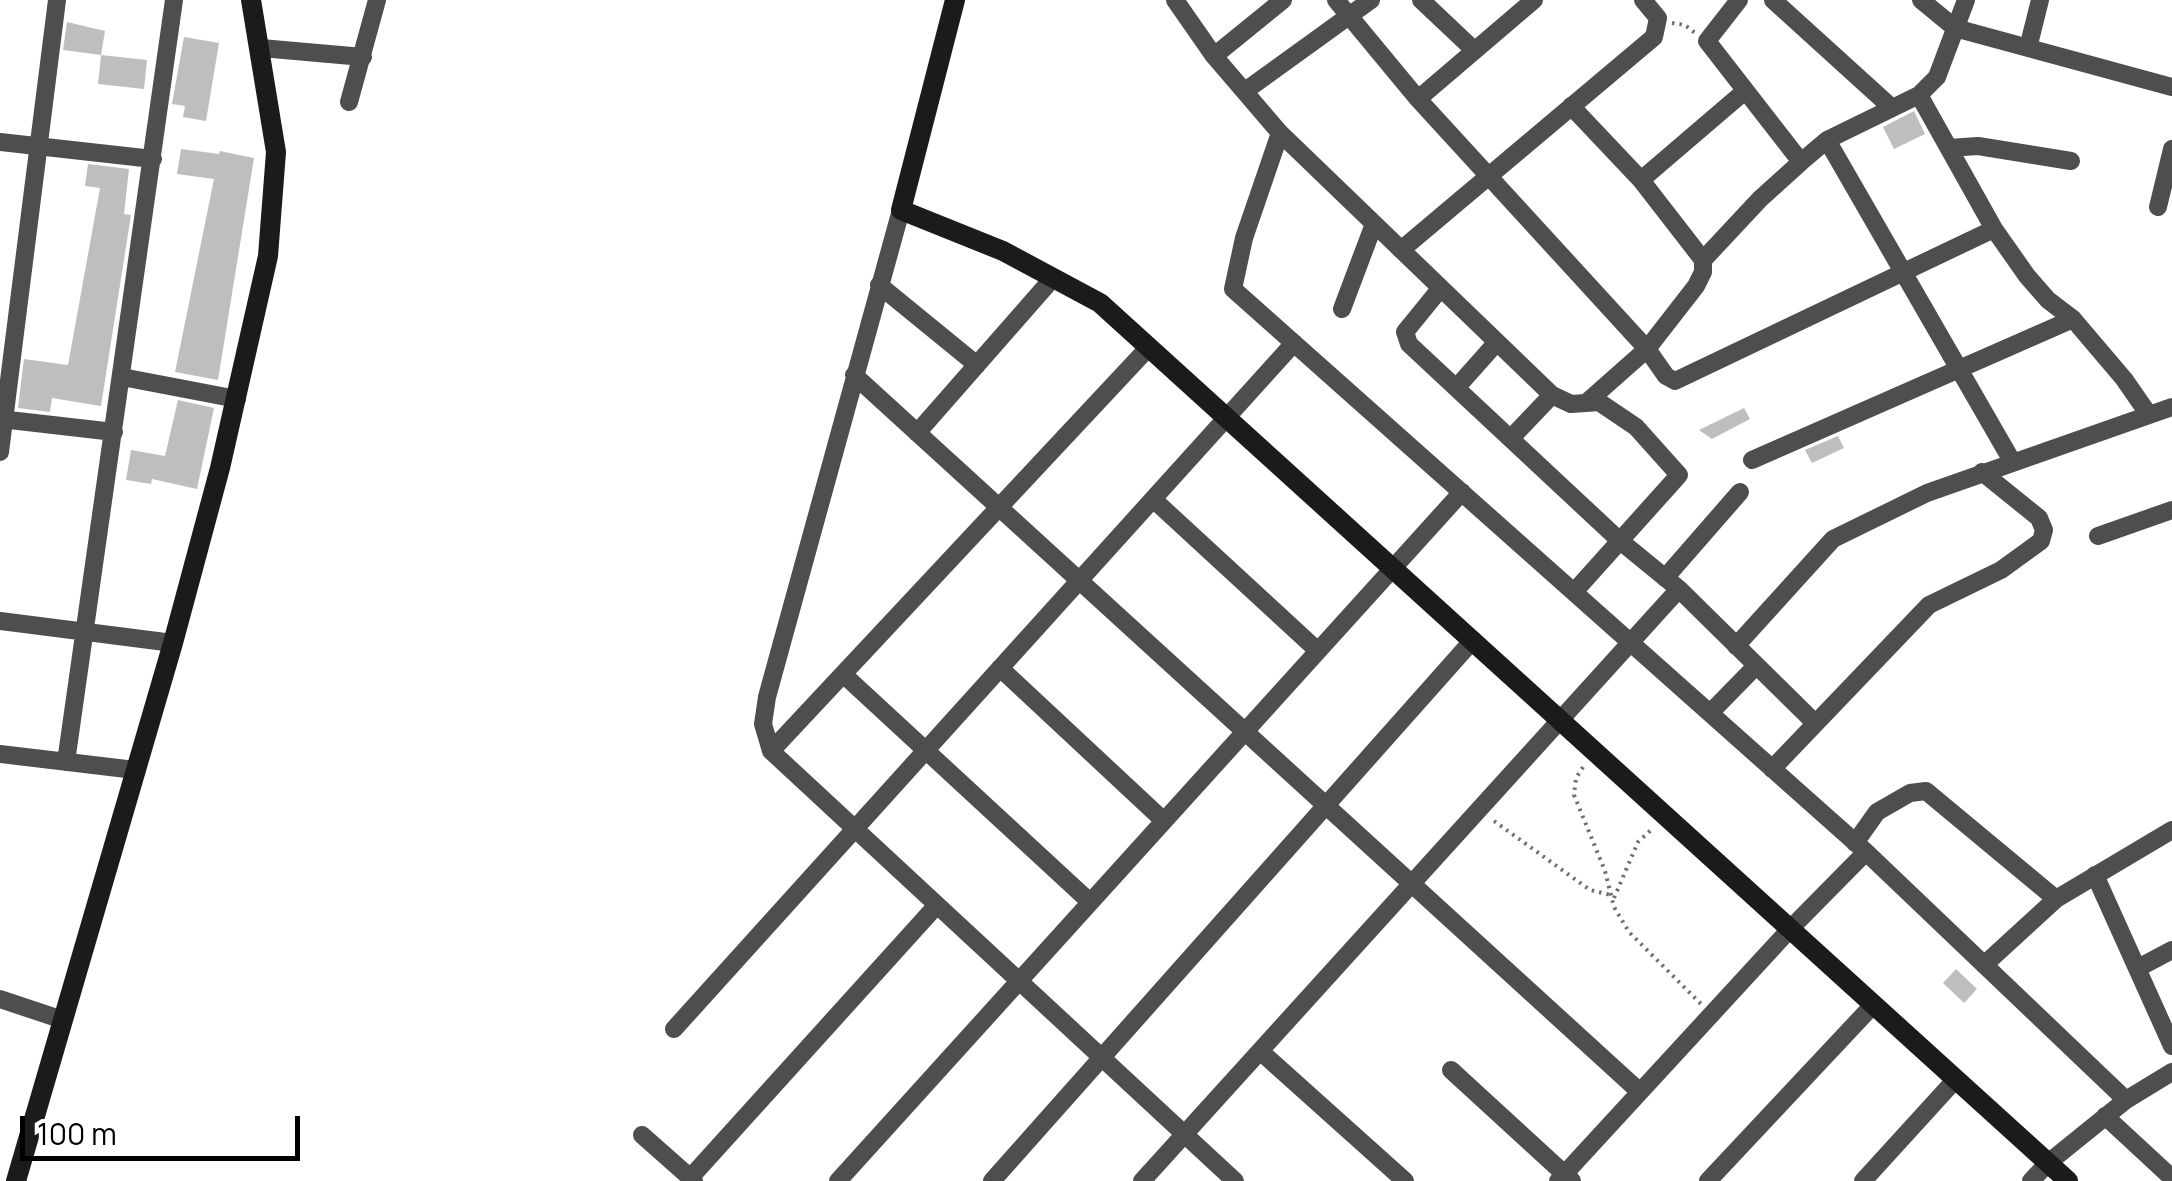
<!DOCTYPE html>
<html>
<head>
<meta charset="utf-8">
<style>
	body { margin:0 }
	#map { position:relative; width:2172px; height:1181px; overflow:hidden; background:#fff; font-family:Manrope,sans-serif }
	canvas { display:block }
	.scale { position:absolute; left:20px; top:1116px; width:280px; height:45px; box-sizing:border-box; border:5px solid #000; border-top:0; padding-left:12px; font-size:30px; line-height:35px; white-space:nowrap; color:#000; -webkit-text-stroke:8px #fff; paint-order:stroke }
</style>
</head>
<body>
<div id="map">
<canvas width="2172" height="1181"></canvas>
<div class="scale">100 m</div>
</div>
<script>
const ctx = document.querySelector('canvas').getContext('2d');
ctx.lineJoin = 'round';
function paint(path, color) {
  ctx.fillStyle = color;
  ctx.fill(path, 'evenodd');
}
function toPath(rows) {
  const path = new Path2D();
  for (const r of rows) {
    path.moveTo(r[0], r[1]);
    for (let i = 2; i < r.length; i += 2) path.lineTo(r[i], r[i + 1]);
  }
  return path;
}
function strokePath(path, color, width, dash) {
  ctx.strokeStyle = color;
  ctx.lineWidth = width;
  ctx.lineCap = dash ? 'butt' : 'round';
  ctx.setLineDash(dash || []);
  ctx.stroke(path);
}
const building = toPath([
	[67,22,105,31,101,55,63,50],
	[184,37,219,43,206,121,183,117,185,106,172,104],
	[101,55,147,60,144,89,98,84],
	[1914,111,1925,134,1894,149,1883,127],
	[181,149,219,154,220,151,254,158,218,380,175,372,214,179,177,174],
	[88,164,129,169,124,214,131,215,101,406,52,398,50,412,18,408,24,359,68,365,100,188,85,186],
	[178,400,214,408,197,489,152,479,151,484,126,480,131,450,165,456],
	[1744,408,1750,419,1712,439,1699,430],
	[1838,436,1844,448,1812,463,1805,450],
	[1956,969,1977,989,1964,1003,1943,983]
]);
const path = toPath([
	[1672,23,1685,25,1695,33],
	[1583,767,1576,778,1574,795,1605,871,1614,907,1629,932,1701,1004],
	[1494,821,1590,890,1611,895],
	[1614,898,1638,842,1652,829]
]);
const street = toPath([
	[1175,0,1214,56,1280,133,1552,395,1571,404,1586,403,1647,349,1696,286,1703,272,1703,260,1760,199,1801,162,1827,140,1919,95,1937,77,1966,0],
	[1336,0,1418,99,1647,349,1666,376,1675,381,1994,229],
	[1421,0,1474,50],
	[1739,0,1707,41,1801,162],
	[1773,0,1892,108],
	[1921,0,1955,28,2172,87],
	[261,48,363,57],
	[2028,48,2040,0],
	[1214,56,1283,0],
	[1245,91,1371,0],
	[1919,95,1994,229,2027,276,2048,300,2073,319,2124,379,2149,415],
	[1418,99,1534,0],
	[349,102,377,0],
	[1571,106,1641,180,1703,260],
	[1280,133,1244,238,1233,289,1866,852,2126,1100],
	[1827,140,2012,461],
	[0,142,153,159],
	[1949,148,1978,146,2071,161],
	[1641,180,1745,91],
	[2158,207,2172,149],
	[901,210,767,697,763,724,771,751,1235,1181],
	[1401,250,1654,37,1658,18,1643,0],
	[879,285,977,365],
	[1440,289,1405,332,1409,344,1619,540,1679,589,1814,722],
	[1342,309,1374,224],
	[854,375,1640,1092],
	[122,377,237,399],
	[1457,387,1497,342],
	[0,419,114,432],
	[917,433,1053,278],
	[1512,437,1552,395],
	[0,452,57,0],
	[1752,460,2073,319],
	[1153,499,1318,651],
	[2098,536,2172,510],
	[1665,578,1740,492],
	[1574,592,1679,475,1636,427,1599,402,1586,403],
	[0,621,173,643],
	[1736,646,1833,539,1927,493,2172,407],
	[1000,668,1164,821],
	[843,674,1090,902],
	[1710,713,1756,666],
	[771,751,1149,347],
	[0,754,135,770],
	[66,762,174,0],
	[1772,769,1929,605,2001,570,2041,541,2044,530,2039,518,1982,472],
	[1855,843,1877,812,1910,793,1926,791,2056,899],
	[2095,875,2172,1046],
	[1984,965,2056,899,2172,830],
	[2138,968,2172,950],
	[0,999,63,1020],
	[674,1029,1294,343],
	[1260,1051,1405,1181],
	[1451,1070,1572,1181],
	[2105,1116,2172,1178],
	[642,1135,694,1181],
	[690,1178,937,905],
	[838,1181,1462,492],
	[992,1181,1473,640],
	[1142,1181,1679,589],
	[1558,1181,1791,928,1866,852],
	[1708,1181,1874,1004],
	[1863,1181,1956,1079],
	[2031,1181,2048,1163,2126,1100,2172,1072]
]);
const secondary = toPath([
	[955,0,901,210,1003,251,1100,303,2068,1181],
	[16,1181,173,643,220,468,268,256,276,152,251,0]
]);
paint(building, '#bebebe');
strokePath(path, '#707070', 4, [2.5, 5]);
strokePath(street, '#4e4e4e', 18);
strokePath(secondary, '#1b1b1b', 20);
</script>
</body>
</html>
